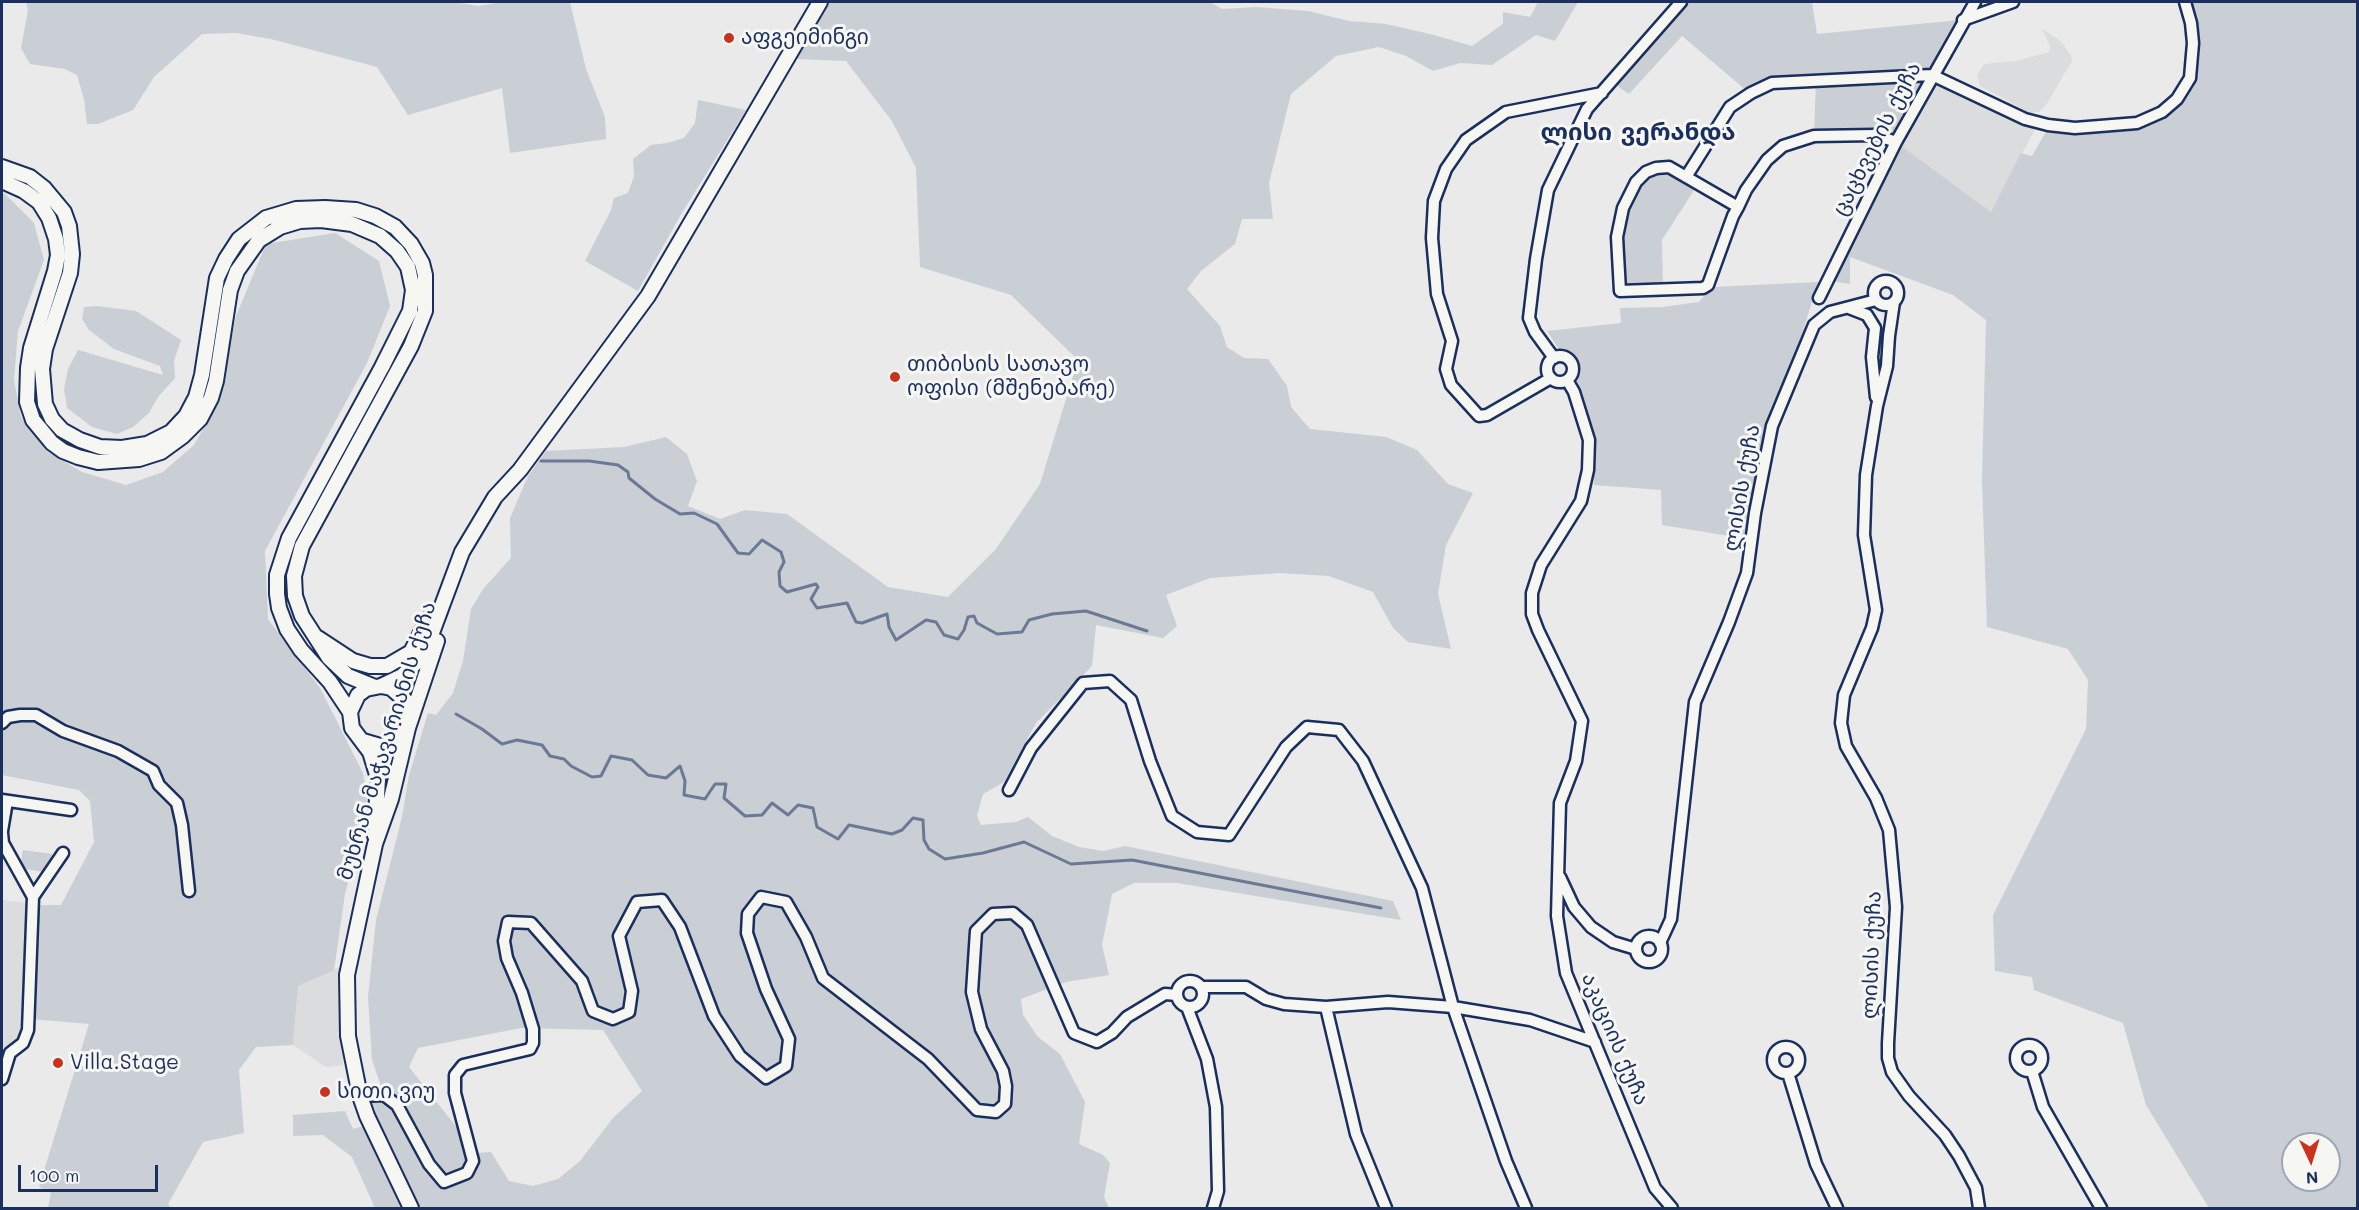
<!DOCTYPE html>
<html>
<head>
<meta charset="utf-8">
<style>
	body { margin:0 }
	#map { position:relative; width:2359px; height:1210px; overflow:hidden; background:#e9eae9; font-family:Mali,sans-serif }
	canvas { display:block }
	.frame { position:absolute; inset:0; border:3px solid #1b2f5e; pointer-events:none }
	.north { position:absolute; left:2281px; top:1132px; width:60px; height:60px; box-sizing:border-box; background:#f6f6f2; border:2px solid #9ea6b7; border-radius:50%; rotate:176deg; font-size:16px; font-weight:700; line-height:24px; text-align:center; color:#1b2f5e }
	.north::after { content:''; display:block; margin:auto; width:21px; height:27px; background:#c8321e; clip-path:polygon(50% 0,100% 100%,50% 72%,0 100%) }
	.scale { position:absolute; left:18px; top:1165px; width:140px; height:27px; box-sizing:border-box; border:3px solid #1b2f5e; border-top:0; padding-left:8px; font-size:18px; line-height:21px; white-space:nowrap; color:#1b2f5e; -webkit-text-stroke:4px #f6f6f2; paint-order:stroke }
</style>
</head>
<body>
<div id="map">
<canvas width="2359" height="1210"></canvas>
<div class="frame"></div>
<div class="north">N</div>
<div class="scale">100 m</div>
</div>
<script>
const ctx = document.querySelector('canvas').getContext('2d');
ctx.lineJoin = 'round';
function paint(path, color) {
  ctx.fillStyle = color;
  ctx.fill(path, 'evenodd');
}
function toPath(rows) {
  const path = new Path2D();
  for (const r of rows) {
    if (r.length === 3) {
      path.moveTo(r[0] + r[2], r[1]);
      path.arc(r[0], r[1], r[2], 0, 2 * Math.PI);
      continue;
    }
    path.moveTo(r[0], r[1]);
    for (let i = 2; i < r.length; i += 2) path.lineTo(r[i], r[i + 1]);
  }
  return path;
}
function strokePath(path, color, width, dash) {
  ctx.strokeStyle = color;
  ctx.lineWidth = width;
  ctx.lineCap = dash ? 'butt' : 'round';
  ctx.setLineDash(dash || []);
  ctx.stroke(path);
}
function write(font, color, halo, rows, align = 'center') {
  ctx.font = font + ' Mali,"Noto Sans Georgian",sans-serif';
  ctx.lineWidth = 6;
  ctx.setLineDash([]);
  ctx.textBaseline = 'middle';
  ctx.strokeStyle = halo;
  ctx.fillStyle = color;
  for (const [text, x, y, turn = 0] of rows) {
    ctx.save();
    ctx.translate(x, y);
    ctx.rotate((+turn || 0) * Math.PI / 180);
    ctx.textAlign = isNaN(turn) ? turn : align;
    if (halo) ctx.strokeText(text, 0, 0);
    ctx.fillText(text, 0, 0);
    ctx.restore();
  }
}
const built = toPath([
	[2042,29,2061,41,2073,59,2046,105,2039,112,2030,113,1980,86,1977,76,1984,64,2017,61,2049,52,2050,46],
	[1932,75,2038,124,1991,212,1896,142],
	[2,900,26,903,23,1018,17,1043,2,1049],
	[342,966,340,1020,343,1065,326,1067,293,1045,298,986]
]);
const green = toPath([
	[26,2,454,2,478,6,502,2,570,2,586,69,605,117,606,139,510,153,502,88,408,115,377,67,271,39,236,33,202,34,154,77,133,110,98,124,87,124,84,99,77,75,65,69,30,64,21,48,28,10],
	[826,2,1210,2,1222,9,1256,7,1308,11,1349,21,1386,24,1434,35,1472,46,1503,24,1503,12,1530,17,1538,2,1578,2,1555,41,1536,35,1492,65,1460,63,1433,71,1406,56,1379,47,1336,56,1291,94,1269,183,1273,219,1242,219,1235,244,1201,271,1187,289,1220,326,1227,347,1244,358,1268,359,1287,386,1291,407,1310,429,1386,437,1417,450,1448,484,1473,493,1446,545,1438,594,1451,649,1408,642,1393,628,1373,592,1329,576,1280,573,1210,578,1166,595,1177,626,1163,638,1096,625,1092,666,1036,723,1004,782,983,794,977,816,981,825,1016,822,1028,817,1052,836,1079,847,1103,851,1125,846,1393,901,1401,920,1177,883,1134,883,1112,894,1102,945,1109,975,1066,982,1021,999,1023,1015,1038,1037,1060,1054,1085,1102,1079,1144,1103,1155,1110,1163,1104,1197,1109,1208,411,1208,355,1080,382,1089,372,1060,368,997,376,920,402,817,409,775,428,713,436,715,453,693,463,661,471,609,483,589,511,558,510,518,528,476,546,451,624,447,666,437,687,454,697,481,688,506,720,519,745,510,787,514,888,587,948,597,996,549,1040,484,1078,360,1011,295,920,267,916,168,892,121,846,61,797,59],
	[521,1028,603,1030,642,1091,613,1118,580,1161,558,1179,533,1186,509,1181,491,1152,477,1153,409,1067,418,1048],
	[1687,2,1812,2,1817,34,1959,20,1929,72,1747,91,1682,36,1629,94,1616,85],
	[2185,2,2357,2,2357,1208,2209,1208,2146,1105,2123,1023,2034,990,2032,977,1995,971,1993,915,2086,729,2088,680,2068,649,1987,627,1982,480,1986,320,1953,295,1850,257,1850,284,1832,281,1896,142,1876,135,1814,136,1816,81,1932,75,1896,142,1991,212,2021,153,2032,156,2048,128,2137,123,2177,99,2193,56],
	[2293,1144,2329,1144,2329,1180,2293,1180],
	[698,100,746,110,680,216,638,291,585,261,611,210,614,198,628,193,634,176,633,159,651,145,667,143,684,138,695,123],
	[1656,168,1698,184,1662,240,1663,289,1620,291,1617,237,1636,182],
	[2,194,5,194,34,223,44,260,18,331,14,380,21,417,48,452,82,472,126,485,163,472,194,445,216,406,236,316,266,244,335,233,379,261,390,306,367,363,265,551,268,619,320,688,363,773,368,804,345,894,334,970,298,986,293,1045,256,1047,239,1070,244,1133,203,1142,168,1204,171,1208,48,1208,51,1193,39,1187,89,1024,31,1019,38,905,61,905,94,842,90,801,79,790,2,775],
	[1818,282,1795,357,1764,427,1748,539,1662,525,1661,490,1594,485,1592,433,1577,382,1581,371,1574,355,1560,351,1547,331,1621,323,1620,308,1663,307,1699,302,1712,287],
	[97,306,136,311,181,340,174,361,175,378,158,397,149,413,133,427,117,434,92,427,67,408,64,389,68,369,78,350,163,375,160,366,114,349,89,330,82,319,84,307],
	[23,850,52,854,49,873,20,868],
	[345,1111,353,1129,363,1126,404,1208,375,1208,352,1157,323,1135,293,1136,293,1115]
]);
const stream = toPath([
	[541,461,589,461,618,465,628,472,629,478,655,499,680,514,694,513,717,524,738,553,749,554,762,540,781,552,784,562,779,572,780,586,787,592,816,584,818,587,811,599,817,608,847,603,856,622,862,623,887,614,889,627,896,640,926,620,936,622,944,635,958,639,964,630,968,617,974,616,977,623,997,634,1022,632,1029,620,1052,614,1086,611,1147,631],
	[456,714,482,729,502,744,517,740,542,745,550,756,564,759,571,766,592,777,601,776,611,756,632,760,648,775,666,778,680,766,685,781,684,795,705,799,715,784,726,784,724,798,745,816,762,815,772,803,788,815,798,805,813,808,817,827,838,839,849,825,892,834,902,830,913,818,923,820,924,840,929,849,945,859,983,853,1024,842,1071,864,1132,860,1381,908]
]);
const minor = toPath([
	[1963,20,2013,2],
	[1686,177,1730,107,1751,93,1772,83,1932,75,2025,119,2048,125,2075,128,2137,123,2162,112,2177,99,2190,78,2193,43,2191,23,2185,2],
	[1738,207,1669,167,1656,168,1646,172,1636,182,1623,208,1617,237,1620,291,1703,288,1708,285,1733,216,1738,207,1746,190,1767,160,1783,146,1814,136,1876,135,1896,142],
	[1886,293,12],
	[1819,298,1896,142,1975,2],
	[1894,302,1889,336,1887,366,1877,406,1866,475,1864,535,1876,610,1872,628,1844,695,1841,723,1846,746,1876,798,1889,830,1896,907,1888,1043,1888,1058,1892,1072,1909,1096,1945,1135,1959,1156,1976,1188,1979,1208],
	[1849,308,1867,315,1875,328,1872,357,1876,397],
	[1560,369,13],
	[1554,358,1535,332,1529,318,1536,259,1548,190,1587,109,1681,2],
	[1551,378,1487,415,1479,416,1451,385,1446,369,1452,341,1437,294,1432,238,1434,201,1446,169,1466,140,1506,112,1602,93],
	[1567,380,1574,392,1589,440,1588,470,1581,501,1541,565,1532,593,1532,614,1538,630,1582,721,1576,761,1560,803,1557,916,1566,973,1655,1188,1672,1208],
	[2,723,8,717,20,715,36,715,63,731,118,751,153,771,159,785,177,803,182,825,189,891],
	[1009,790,1031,748,1083,683,1110,681,1131,700,1150,761,1172,816,1197,832,1229,835,1286,747,1307,727,1339,730,1363,761,1422,888,1453,1007,1506,1161,1526,1208],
	[2,800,71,810],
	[2,831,7,801],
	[2,833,3,843,33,897,28,1030,23,1043,10,1053,2,1079],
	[1560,877,1574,907,1591,927,1613,942,1636,949],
	[33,897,63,853],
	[1649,949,13],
	[1660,943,1671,919,1695,702,1729,622,1747,573,1755,513,1772,426,1814,325,1830,312,1876,300],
	[1190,994,13],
	[1201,987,1246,987,1266,999,1284,1004,1326,1007,1388,1002,1453,1007,1530,1020,1595,1042],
	[1187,1007,1207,1059,1216,1107,1218,1191,1213,1208],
	[1326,1007,1356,1134,1386,1208],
	[2029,1058,13],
	[1786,1060,13],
	[2032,1071,2043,1107,2101,1208],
	[1788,1073,1816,1164,1837,1208],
	[360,1096,384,1095,397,1105,429,1164,444,1182,467,1173,473,1161,455,1093,455,1075,463,1065,530,1049,533,1043,533,1029,522,993,507,958,504,941,508,922,531,923,582,981,593,1011,613,1019,629,1012,632,991,619,936,637,902,662,900,680,927,714,1016,740,1056,766,1078,786,1066,789,1039,766,989,747,933,748,914,761,897,786,902,806,937,823,978,928,1059,977,1110,996,1112,1005,1104,1006,1086,1003,1071,981,1029,972,992,976,931,993,914,1013,913,1027,925,1074,1033,1097,1042,1112,1033,1127,1017,1165,994,1177,995]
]);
const secondary = toPath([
	[2,167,30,177,44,188,64,212,69,226,72,254,70,273,45,349,42,369,45,404,52,419,62,430,80,440,100,447,122,448,147,444,171,432,186,416,196,397,202,375,217,278,226,259,239,239,266,218,296,209,325,208,356,210,375,216,395,227,411,244,422,263,425,275,425,311,411,346,302,546,294,576,295,596,302,616,329,658,348,676,375,687],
	[2,181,24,191,39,202,49,218,56,239,58,255,55,271,31,348,28,368,27,402,33,420,52,443,63,451,78,457,98,462,139,459,161,452,183,436,200,419,211,398,216,381,230,290,237,271,259,240,280,227,300,221,321,220,352,224,380,236,397,251,408,267,413,290,410,311,382,367,289,538,277,575,277,594,279,608,287,629,301,650,330,682,350,712],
	[318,638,353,661,370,666,387,666,411,652,428,619],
	[381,686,402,676,418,661,430,638,462,552,495,497,520,470,648,296,820,2],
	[363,741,380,746,389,744,397,740,408,728,409,710,406,701,391,688,381,686,366,689,358,695,350,712,352,728,370,752,378,778,375,836],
	[411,1208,367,1116,360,1096,348,1036,347,975,375,844,391,799,408,728,437,641]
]);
const markers = [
	[729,38,6,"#c8321e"],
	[895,377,6,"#c8321e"],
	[58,1063,6,"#c8321e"],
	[325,1092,6,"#c8321e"]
];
const poiNames = [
	["აფგეიმინგი",741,38],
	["თიბისის სათავო",907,365],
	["ოფისი (მშენებარე)",907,389],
	["Villa.Stage",70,1063],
	["სითი ვიუ",337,1092]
];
const streetNames = [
	["ცაცხვების ქუჩა",1877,139,-63],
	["ლისის ქუჩა",1742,488,-80],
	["მუხრან მაჭავარიანის ქუჩა",387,741,-73],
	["ლისის ქუჩა",1872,955,-88],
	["აკაციის ქუჩა",1615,1039,67]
];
const quarterNames = [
	["ლისი ვერანდა",1638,133]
];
paint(built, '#dadcde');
paint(green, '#caced5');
strokePath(stream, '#6c7995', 3);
strokePath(minor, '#1b2f5e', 15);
strokePath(secondary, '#1b2f5e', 18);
strokePath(minor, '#f6f6f2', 10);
strokePath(secondary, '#f6f6f2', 14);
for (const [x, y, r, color] of markers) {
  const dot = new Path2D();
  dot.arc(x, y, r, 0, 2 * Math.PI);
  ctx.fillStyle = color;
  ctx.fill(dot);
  strokePath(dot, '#f6f6f2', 2);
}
write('21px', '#1b2f5e', '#f6f6f2', poiNames, 'left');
write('21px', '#1b2f5e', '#f6f6f2', streetNames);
write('bold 24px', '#1b2f5e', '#f6f6f2', quarterNames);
</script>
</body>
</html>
